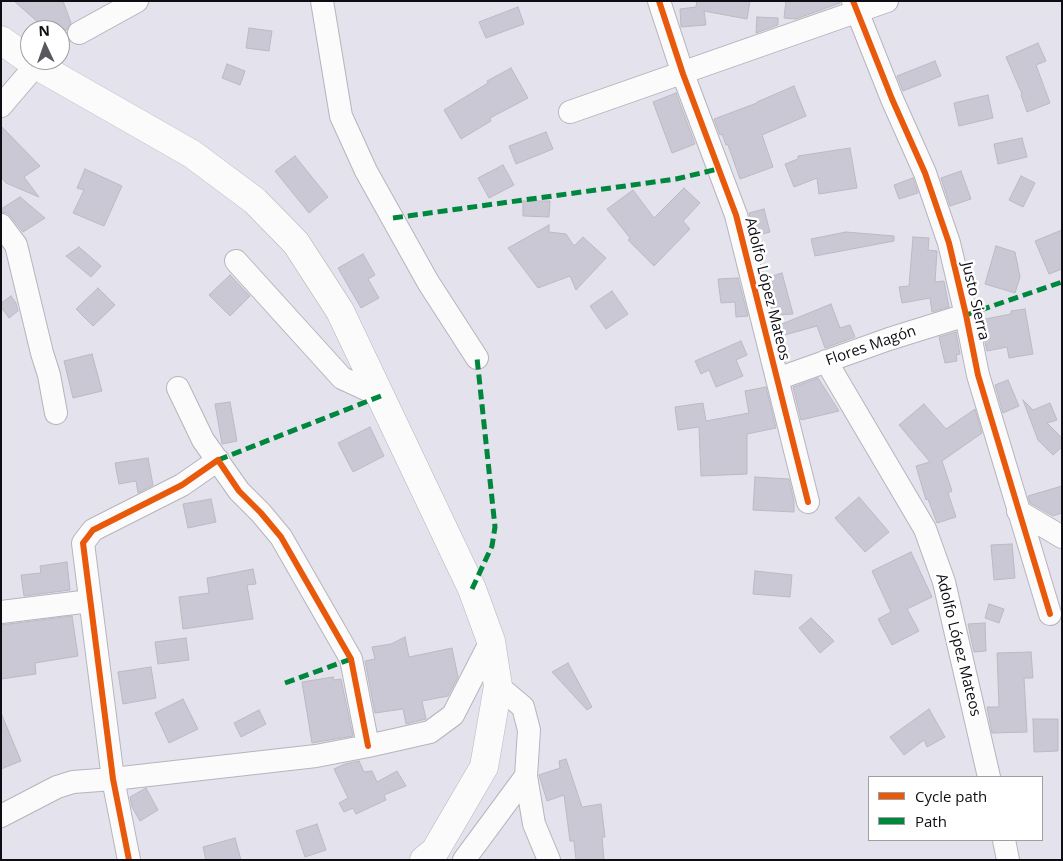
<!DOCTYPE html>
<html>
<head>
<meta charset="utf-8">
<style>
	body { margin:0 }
	#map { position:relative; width:1063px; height:861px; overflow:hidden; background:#e4e2ec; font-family:"Open Sans",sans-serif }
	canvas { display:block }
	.frame { position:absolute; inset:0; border:2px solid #0e0d13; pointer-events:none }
	.legend { position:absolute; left:868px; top:776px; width:175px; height:65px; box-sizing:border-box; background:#fff; border:1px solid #9f9ea1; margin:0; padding:6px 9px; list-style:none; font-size:15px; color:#0e0d13 }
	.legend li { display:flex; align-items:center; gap:10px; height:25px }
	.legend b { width:25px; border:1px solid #9f9ea1 }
	.north { position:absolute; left:20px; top:20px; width:50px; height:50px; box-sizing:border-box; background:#fff; border:1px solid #9f9ea1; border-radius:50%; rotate:357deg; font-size:14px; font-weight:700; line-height:20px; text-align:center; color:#0e0d13 }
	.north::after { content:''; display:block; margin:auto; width:18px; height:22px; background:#59585f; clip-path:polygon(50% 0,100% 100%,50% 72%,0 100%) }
</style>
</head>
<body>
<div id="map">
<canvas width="1063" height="861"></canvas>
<div class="frame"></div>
<ul class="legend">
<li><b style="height:6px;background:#e8590c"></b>Cycle path</li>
<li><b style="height:6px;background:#00873e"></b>Path</li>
</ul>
<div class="north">N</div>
</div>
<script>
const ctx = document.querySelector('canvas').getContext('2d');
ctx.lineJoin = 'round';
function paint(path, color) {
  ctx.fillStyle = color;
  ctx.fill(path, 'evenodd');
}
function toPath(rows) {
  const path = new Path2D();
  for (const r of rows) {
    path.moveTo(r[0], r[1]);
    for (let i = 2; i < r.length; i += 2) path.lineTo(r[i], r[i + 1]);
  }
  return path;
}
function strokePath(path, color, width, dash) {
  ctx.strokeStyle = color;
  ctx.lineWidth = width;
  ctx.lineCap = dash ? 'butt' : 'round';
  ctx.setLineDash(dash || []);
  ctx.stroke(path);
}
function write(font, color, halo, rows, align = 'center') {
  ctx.font = font + ' "Open Sans",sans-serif';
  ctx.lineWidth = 5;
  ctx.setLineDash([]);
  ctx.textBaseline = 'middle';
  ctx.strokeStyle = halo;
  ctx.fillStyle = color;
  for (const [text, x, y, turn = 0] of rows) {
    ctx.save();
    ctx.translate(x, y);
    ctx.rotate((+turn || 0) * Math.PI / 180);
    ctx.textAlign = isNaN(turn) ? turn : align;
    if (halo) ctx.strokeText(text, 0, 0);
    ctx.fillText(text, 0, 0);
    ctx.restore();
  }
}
const building = toPath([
	[14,1,63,1,71,23,67,30,43,30,40,24,14,1],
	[697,1,750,1,747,19,704,11,706,25,681,27,680,9,696,7,697,1],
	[786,1,840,1,840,3,796,19,784,18,786,1],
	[518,7,524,24,486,38,479,22,518,7],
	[757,17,778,18,778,25,756,33,757,17],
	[249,28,272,31,269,51,246,48,249,28],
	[1038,43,1046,61,1036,65,1050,103,1027,112,1021,95,1022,94,1006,57,1038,43],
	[935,61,941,76,903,91,897,76,935,61],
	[227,64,245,71,240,85,222,78,227,64],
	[511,68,528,98,490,118,491,121,461,139,444,110,488,83,487,81,511,68],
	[794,86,806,116,762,135,773,167,740,179,728,145,726,145,722,134,720,135,714,119,757,103,757,102,794,86],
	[676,93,695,144,672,153,653,102,676,93],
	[988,95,993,118,959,126,954,103,988,95],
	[1,126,40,166,24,177,39,197,6,183,1,177,1,126],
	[546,132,553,149,516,164,509,146,546,132],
	[1022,138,1027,157,998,164,994,144,1022,138],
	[850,148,857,188,819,194,817,178,794,187,785,164,798,159,798,156,850,148],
	[295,156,328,197,309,213,275,171,295,156],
	[503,165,514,185,489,198,478,178,503,165],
	[85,169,122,186,104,226,73,213,84,190,77,188,85,169],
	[961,171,971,199,950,206,941,178,961,171],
	[1021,176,1035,183,1023,207,1009,200,1021,176],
	[913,178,918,193,899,199,894,185,913,178],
	[684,188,700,203,683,221,690,229,654,266,628,240,630,238,607,209,633,190,654,218,684,188],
	[20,197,45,218,23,232,11,217,7,213,1,212,1,209,20,197],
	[523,201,550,201,549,217,523,216,523,201],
	[764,209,770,232,755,236,749,213,764,209],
	[549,225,549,232,566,234,574,246,583,237,606,258,576,290,570,276,538,288,508,248,549,225],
	[1062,230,1062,269,1049,274,1035,241,1062,230],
	[846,232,894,236,894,241,815,256,811,239,846,232],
	[913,237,929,238,928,250,937,251,935,282,944,281,949,307,932,312,930,298,902,303,899,287,909,286,913,237],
	[996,246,1015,252,1020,277,1015,293,985,284,996,246],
	[79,247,101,266,91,277,66,256,79,247],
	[363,254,375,275,368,279,379,298,361,308,338,268,363,254],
	[782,273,793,314,775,315,765,278,782,273],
	[230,275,250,296,230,316,209,295,230,275],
	[738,278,748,316,736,317,735,302,721,303,718,279,738,278],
	[98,288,115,305,93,326,76,309,98,288],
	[612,291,628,314,606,329,590,306,612,291],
	[11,296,16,303,18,311,9,318,1,307,1,303,11,296],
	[831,304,840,328,850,325,855,337,825,348,817,326,781,336,777,326,831,304],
	[1025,309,1033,354,1009,358,1007,347,987,351,980,320,1011,314,1011,311,1025,309],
	[956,332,960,354,956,355,957,361,945,363,939,337,956,332],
	[741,341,747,355,736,360,743,376,716,387,709,370,701,374,695,361,741,341],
	[92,354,102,391,73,398,64,361,92,354],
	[818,378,839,411,801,420,793,387,818,378],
	[1008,380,1019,406,1003,413,995,385,1008,380],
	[766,387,776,428,747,434,747,474,701,476,699,427,678,430,675,407,703,403,706,421,749,413,745,391,766,387],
	[1023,400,1033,410,1050,403,1057,420,1047,423,1062,438,1062,447,1053,455,1038,440,1023,400],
	[230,402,237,441,222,444,215,404,230,402],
	[924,404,946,429,975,409,982,433,942,461,952,491,948,493,956,517,937,523,928,499,926,500,916,466,930,462,899,425,924,404],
	[370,427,384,456,353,472,338,443,370,427],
	[148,458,153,485,138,493,136,481,119,484,115,463,148,458],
	[755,477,789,479,794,501,794,512,753,510,755,477],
	[1062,486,1062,513,1053,516,1030,503,1028,496,1062,486],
	[859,497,889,532,865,552,835,518,859,497],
	[211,499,216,522,188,528,183,504,211,499],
	[1012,544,1015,578,994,580,991,545,1012,544],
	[911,552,932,597,907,609,919,631,892,645,878,619,891,612,872,571,911,552],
	[67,562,70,590,24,596,21,575,41,573,40,566,67,562],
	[253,569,256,584,247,585,253,619,183,629,179,597,209,593,207,578,253,569],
	[755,571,792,575,790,597,753,594,755,571],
	[989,604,1004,609,999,623,985,618,989,604],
	[72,616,78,656,35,663,36,674,1,679,1,625,72,616],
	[811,618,834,641,820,653,799,628,811,618],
	[985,623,986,651,974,652,968,624,985,623],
	[405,637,409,657,452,648,458,677,448,696,422,701,426,719,406,724,403,709,375,713,365,661,375,659,372,647,391,644,405,637],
	[186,638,189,660,158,664,155,642,186,638],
	[1031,652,1033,678,1024,678,1027,732,992,733,987,707,999,707,997,653,1031,652],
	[568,663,592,707,587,710,552,672,568,663],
	[151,667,156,698,123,704,118,672,151,667],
	[333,677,334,680,341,679,353,736,312,743,302,682,333,677],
	[183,699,198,729,169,743,155,713,183,699],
	[929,709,945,737,927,747,924,740,904,755,890,737,929,709],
	[259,710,266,724,241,737,234,723,259,710],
	[1,713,21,761,1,769,1,713],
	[1033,719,1058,719,1058,751,1034,752,1033,719],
	[566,759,582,807,601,804,605,837,602,837,604,860,576,860,574,841,570,841,564,795,547,801,539,775,560,768,559,761,566,759],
	[359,761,364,772,372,771,377,782,397,771,406,786,384,795,386,800,356,814,353,808,344,812,339,803,348,798,334,769,345,764,359,761],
	[146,788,158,810,140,821,132,807,130,797,146,788],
	[317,824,326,850,305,857,296,831,317,824],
	[235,838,241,860,206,860,203,847,235,838]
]);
const minor = toPath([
	[322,1,341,116,366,171,428,282,477,358],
	[659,1,683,74,736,215,808,502],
	[853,1,892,99,925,173,949,243,966,315,978,375,1050,614],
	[79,33,137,1],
	[1,106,36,65],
	[570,112,887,1],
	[1,225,16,245,42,353,49,375,56,413],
	[236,261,342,378,381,396],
	[826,361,925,529,944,582,989,777],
	[777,379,889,339,966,315],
	[178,388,203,440,239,491,261,513,281,537,351,659,368,746],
	[1018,511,1062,537],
	[1,612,90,601],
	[498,686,523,707,529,730,526,776,534,824,549,860],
	[1,816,57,787,73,782,113,779,316,756,368,746,430,732,453,715,491,641],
	[1004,840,1008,860],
	[129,860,113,779,83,543,93,530,182,485,218,460],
	[464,860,526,776]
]);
const highway = toPath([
	[1,40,36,65,192,154,255,201,296,243,340,311,472,589,491,641,498,686,484,767,435,851,424,860]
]);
const quiet = toPath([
	[393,218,676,179,718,169],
	[966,315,1062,282],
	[218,460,381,396],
	[472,589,492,546,495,527,477,358],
	[285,683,351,659]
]);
const cycleway = toPath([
	[659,1,683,74,736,215,808,502],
	[853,1,892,99,925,173,949,243,966,315,978,375,1050,614],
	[129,860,113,779,83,543,93,530,182,485,218,460,239,491,261,513,281,537,351,659,368,746]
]);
const streetNames = [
	["Adolfo López Mateos",767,289,76],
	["Justo Sierra",975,301,77],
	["Flores Magón",871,346,-19],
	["Adolfo López Mateos",958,645,76]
];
paint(building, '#cbc8d6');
strokePath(building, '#bbb9c1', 1);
strokePath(minor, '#b6b4bc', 24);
strokePath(highway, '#b6b4bc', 29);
strokePath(minor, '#fbfbfc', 22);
strokePath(highway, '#fbfbfc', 28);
strokePath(quiet, '#00873e', 5, [10, 5]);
strokePath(cycleway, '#e8590c', 6);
write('15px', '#0e0d13', '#fff', streetNames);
</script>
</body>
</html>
